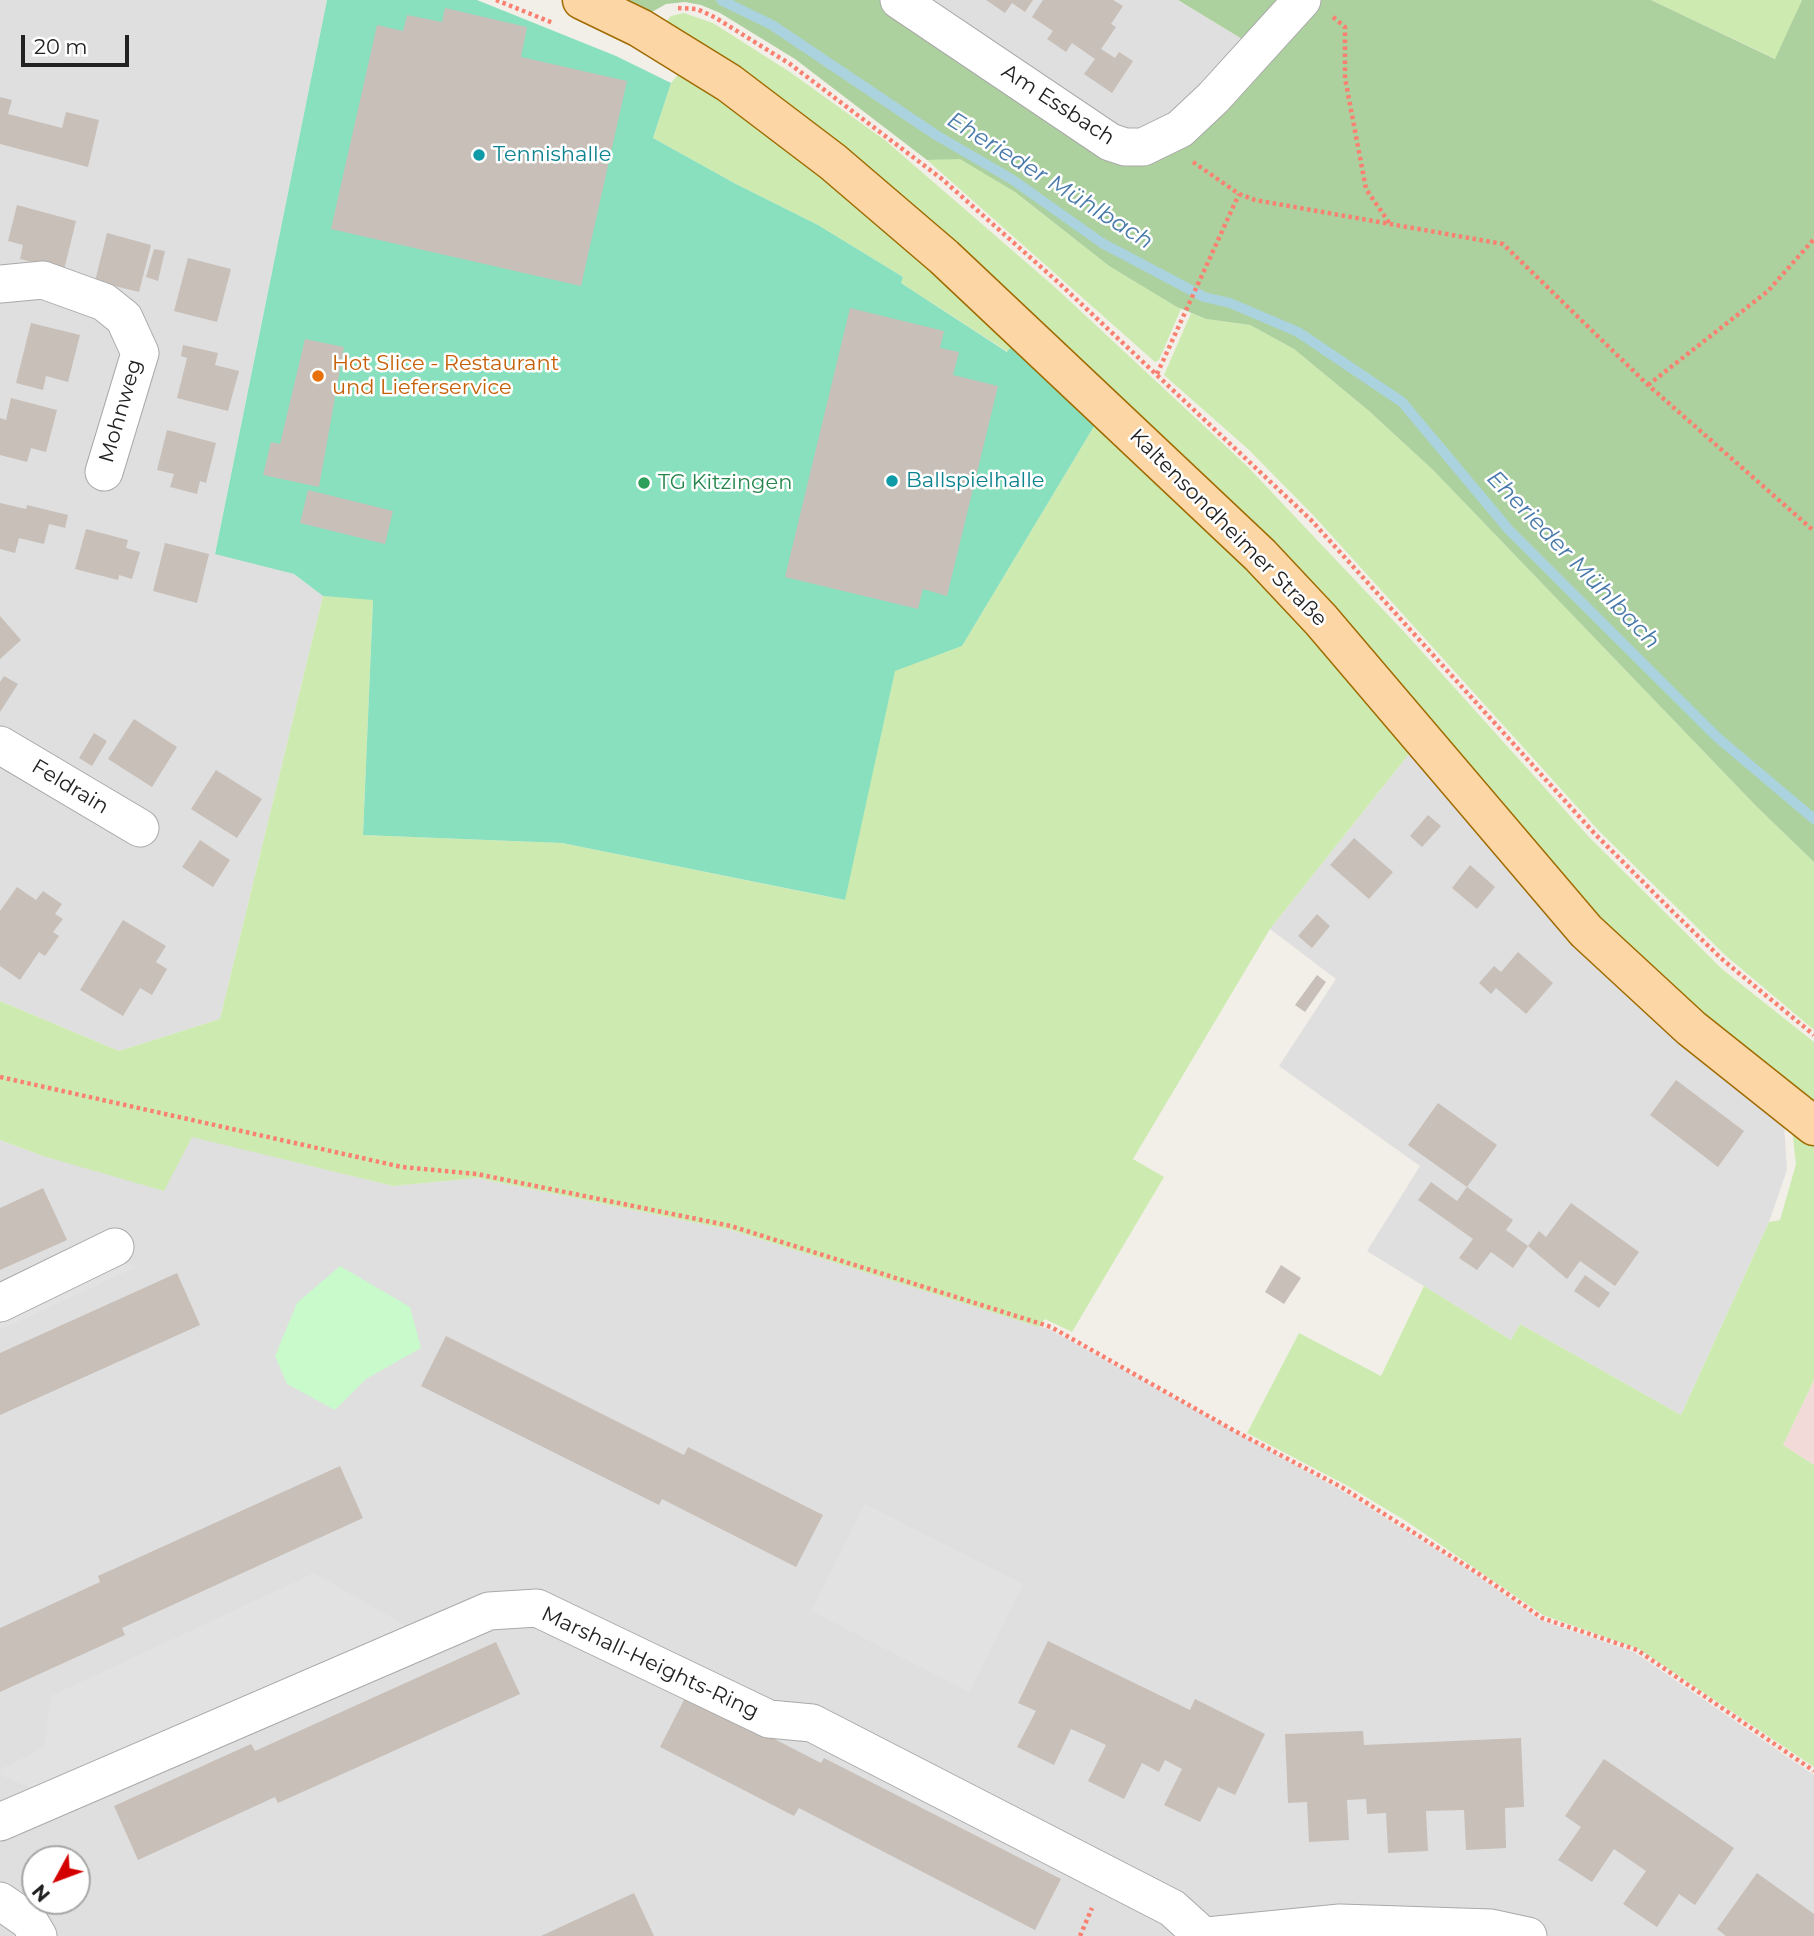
<!DOCTYPE html>
<html>
<head>
<meta charset="utf-8">
<style>
	body { margin:0 }
	#map { position:relative; width:1814px; height:1936px; overflow:hidden; background:#f2efe9; font-family:Montserrat,sans-serif }
	canvas { display:block }
	.north { position:absolute; left:21px; top:1845px; width:70px; height:70px; box-sizing:border-box; background:#fff; border:2px solid #a7a7a7; border-radius:50%; rotate:229deg; font-size:19px; font-weight:700; line-height:28px; text-align:center; color:#222 }
	.north::after { content:''; display:block; margin:auto; width:24px; height:32px; background:#d40000; clip-path:polygon(50% 0,100% 100%,50% 72%,0 100%) }
	.scale { position:absolute; left:21px; top:35px; width:108px; height:32px; box-sizing:border-box; border:4px solid #222; border-top:0; padding-left:9px; font-size:21px; line-height:24px; white-space:nowrap; color:#222; -webkit-text-stroke:5px #fff; paint-order:stroke }
</style>
</head>
<body>
<div id="map">
<canvas width="1814" height="1936"></canvas>
<div class="north">N</div>
<div class="scale">20 m</div>
</div>
<script>
const ctx = document.querySelector('canvas').getContext('2d');
ctx.lineJoin = 'round';
function paint(path, color) {
  ctx.fillStyle = color;
  ctx.fill(path, 'evenodd');
}
function toPath(rows) {
  const path = new Path2D();
  for (const r of rows) {
    path.moveTo(r[0], r[1]);
    for (let i = 2; i < r.length; i += 2) path.lineTo(r[i], r[i + 1]);
  }
  return path;
}
function strokePath(path, color, width, dash) {
  ctx.strokeStyle = color;
  ctx.lineWidth = width;
  ctx.lineCap = dash ? 'butt' : 'round';
  ctx.setLineDash(dash || []);
  ctx.stroke(path);
}
function write(font, color, halo, rows, align = 'center') {
  ctx.font = font + ' Montserrat,sans-serif';
  ctx.lineWidth = 5;
  ctx.setLineDash([]);
  ctx.textBaseline = 'middle';
  ctx.strokeStyle = halo;
  ctx.fillStyle = color;
  for (const [text, x, y, turn = 0] of rows) {
    ctx.save();
    ctx.translate(x, y);
    ctx.rotate((+turn || 0) * Math.PI / 180);
    ctx.textAlign = isNaN(turn) ? turn : align;
    if (halo) ctx.strokeText(text, 0, 0);
    ctx.fillText(text, 0, 0);
    ctx.restore();
  }
}
const residential = toPath([
	[0,0,327,0,215,553,294,574,323,596,220,1019,119,1051,0,1001],
	[920,0,1178,0,1252,45,1143,141],
	[1416,745,1784,1124,1787,1170,1769,1222,1681,1415,1520,1324,1511,1340,1367,1251,1420,1166,1279,1066,1336,979,1270,929],
	[192,1136,393,1186,477,1178,731,1230,1051,1330,1344,1492,1475,1574,1540,1620,1634,1652,1814,1775,1814,1936,0,1936,0,1140,43,1156],
	[35,1859,77,1859,77,1901,35,1901]
]);
const commercial = toPath([
	[1814,1380,1814,1465,1783,1445]
]);
const grass = toPath([
	[1651,0,1802,0,1776,59],
	[684,13,713,23,790,72,886,141,1057,289,1247,466,1407,635,1590,838,1722,969,1814,1042,1814,1114,1594,926,1293,579,661,27,671,16],
	[680,72,698,76,1021,335,1008,352,901,283,903,277,818,225,736,184,653,138,671,83],
	[960,158,1015,192,1109,266,1181,309,1159,360,1155,362,927,160],
	[1191,313,1206,319,1250,325,1294,349,1369,411,1433,470,1757,807,1814,862,1814,1030,1725,955,1599,831,1314,516,1248,449,1164,375],
	[1102,413,1416,745,1270,929,1133,1159,1164,1177,1072,1332,1045,1319,1039,1327,731,1230,477,1178,393,1186,192,1137,164,1191,43,1156,0,1140,0,1001,119,1051,220,1019,323,596,373,599,363,835,562,843,844,900,895,670,962,646],
	[1791,1120,1814,1137,1814,1380,1783,1445,1814,1465,1814,1767,1639,1649,1543,1615,1406,1521,1346,1485,1247,1433,1299,1333,1381,1376,1424,1286,1511,1340,1520,1324,1681,1415,1769,1222,1780,1220,1796,1164]
]);
const forest = toPath([
	[608,0,886,0,1123,154,1252,45,1178,0,1651,0,1775,59,1802,0,1814,0,1814,862,1757,807,1433,470,1369,411,1294,349,1250,325,1206,319,1177,307,1109,266,1015,192,960,159,927,160,795,59,720,13,701,5,685,2,666,4,643,17]
]);
const park = toPath([
	[340,1266,410,1307,421,1348,366,1379,335,1410,287,1384,275,1356,297,1303]
]);
const pitch = toPath([
	[327,0,477,0,616,56,671,83,653,138,736,184,818,225,903,277,901,283,1007,352,1021,335,1102,413,962,646,895,671,845,900,562,843,363,835,373,600,323,596,294,574,215,554]
]);
const parking = toPath([
	[82,1244,136,1267,0,1330,0,1282],
	[865,1504,1023,1584,969,1692,811,1611],
	[314,1573,429,1639,73,1806,0,1775,0,1770,44,1747,51,1696]
]);
const stream = toPath([
	[721,0,772,25,936,135,1013,180,1102,243,1204,297,1230,303,1298,332,1402,402,1509,530,1718,738,1814,819]
]);
const building = toPath([
	[986,0,1033,0,1025,12,1012,3,1005,13],
	[1043,0,1113,0,1123,6,1111,24,1116,27,1101,49,1115,58,1119,52,1133,61,1112,93,1084,74,1095,59,1072,43,1066,52,1047,39,1053,31,1032,17],
	[445,8,527,27,521,57,627,81,581,286,331,229,377,25,403,31,407,15,442,22],
	[0,97,12,100,8,114,62,128,66,112,99,120,88,167,0,144],
	[17,205,76,221,64,270,20,259,23,245,8,241],
	[107,233,151,245,139,292,95,281],
	[154,249,165,251,158,281,146,277],
	[188,258,231,269,217,322,174,311],
	[850,308,944,331,940,348,959,352,953,375,998,386,947,596,923,589,918,609,785,577],
	[31,323,80,335,68,382,46,376,43,390,16,383],
	[305,339,344,347,319,487,263,475,271,442,280,444],
	[183,345,218,353,215,365,239,371,228,411,177,398,187,358,181,356],
	[11,398,57,410,46,452,31,448,27,462,0,455,0,418,6,420],
	[167,430,216,443,206,483,200,481,197,494,170,487,174,474,157,470],
	[308,490,393,511,385,544,300,523],
	[0,503,26,509,27,505,68,515,65,528,49,524,44,544,19,538,15,553,0,549],
	[86,529,128,540,126,548,140,552,132,579,119,575,118,580,75,569],
	[165,543,209,554,197,603,153,591],
	[0,616,21,640,0,659],
	[4,676,18,684,0,712,0,682],
	[134,719,177,747,152,787,108,759],
	[94,733,107,741,92,766,79,758],
	[216,770,262,799,237,838,191,809],
	[1428,815,1441,826,1422,847,1410,836],
	[1354,838,1393,872,1369,899,1330,865],
	[200,840,230,860,213,887,182,867],
	[1470,865,1495,887,1477,909,1452,888],
	[17,887,36,900,43,891,62,904,55,914,63,919,53,932,59,936,45,956,39,952,20,980,0,966,0,911],
	[1317,914,1330,926,1312,948,1298,936],
	[123,920,166,946,156,962,167,969,152,995,140,988,123,1016,80,990],
	[1518,952,1553,983,1526,1014,1496,988,1491,994,1479,983,1494,966,1501,972],
	[1317,975,1326,982,1305,1012,1295,1005],
	[1676,1080,1744,1131,1718,1167,1650,1115],
	[1438,1103,1497,1145,1467,1187,1408,1145],
	[1431,1182,1457,1201,1467,1187,1513,1220,1506,1230,1528,1246,1513,1268,1491,1252,1477,1270,1459,1258,1473,1239,1418,1200],
	[43,1188,67,1240,0,1270,0,1208],
	[1571,1203,1639,1252,1615,1286,1580,1261,1567,1279,1528,1246,1539,1231,1546,1237],
	[1281,1265,1301,1278,1284,1304,1265,1292],
	[177,1273,200,1325,0,1415,0,1353],
	[1585,1275,1610,1293,1599,1308,1574,1291],
	[446,1336,684,1455,688,1447,823,1515,796,1567,662,1499,659,1505,421,1386],
	[340,1466,363,1518,122,1628,125,1635,0,1692,0,1628,100,1582,98,1576],
	[1048,1641,1190,1710,1195,1699,1265,1734,1235,1795,1218,1787,1200,1822,1164,1805,1182,1769,1165,1760,1159,1772,1142,1763,1124,1799,1088,1781,1106,1745,1089,1737,1071,1729,1054,1765,1017,1747,1036,1711,1018,1703],
	[496,1642,520,1694,278,1803,275,1797,138,1860,114,1806,251,1744,255,1751],
	[687,1694,821,1763,824,1758,1061,1879,1035,1930,799,1808,794,1816,660,1747],
	[1363,1731,1364,1745,1521,1738,1524,1807,1505,1808,1506,1848,1466,1850,1464,1810,1426,1811,1428,1851,1388,1853,1386,1813,1367,1814,1366,1799,1347,1800,1349,1840,1309,1842,1307,1802,1288,1803,1285,1734],
	[1604,1759,1734,1848,1695,1905,1679,1894,1657,1927,1623,1904,1646,1871,1614,1849,1592,1882,1558,1860,1581,1827,1565,1816],
	[1757,1873,1814,1914,1814,1936,1726,1936,1717,1929],
	[634,1893,654,1936,541,1936]
]);
const path = toPath([
	[496,0,553,23],
	[678,8,697,9,716,18,790,64,942,179,1059,283,1311,520,1595,834,1673,912,1723,960,1814,1035],
	[1333,17,1345,27,1345,78,1366,189,1390,224],
	[1193,162,1239,194,1255,200,1503,244,1648,385,1814,531],
	[1157,374,1239,194],
	[1648,385,1768,291,1814,239],
	[0,1077,402,1167,477,1174,731,1226,1051,1327,1233,1430,1343,1488,1476,1572,1542,1618,1637,1650,1814,1771],
	[1080,1936,1092,1908]
]);
const minor = toPath([
	[899,0,1110,142,1125,147,1143,147,1180,129,1213,98,1302,0],
	[0,284,43,280,104,302,124,318,140,353,104,472],
	[0,745,140,828],
	[0,1303,115,1247],
	[0,1822,489,1611,537,1608,769,1719,812,1723,1172,1908,1203,1936],
	[0,1901,29,1921,38,1936],
	[1207,1936,1340,1923,1491,1928,1528,1936]
]);
const major = toPath([
	[582,0,640,28,729,83,833,162,944,257,1260,555,1321,620,1586,931,1691,1028,1814,1126]
]);
const markers = [
	[479,155,7,"#0f9aa8"],
	[318,376,7,"#e8710a"],
	[892,481,7,"#0f9aa8"],
	[644,483,7,"#2e9e5b"]
];
const streetNames = [
	["Am Essbach",1058,105,33],
	["Mohnweg",121,411,-74],
	["Kaltensondheimer Straße",1228,528,45],
	["Feldrain",70,787,31],
	["Marshall-Heights-Ring",650,1663,25]
];
const cultureNames = [
	["Tennishalle",493,155],
	["Ballspielhalle",906,481]
];
const foodNames = [
	["Hot Slice - Restaurant",332,364],
	["und Lieferservice",332,388]
];
const leisureNames = [
	["TG Kitzingen",658,483]
];
const waterNames = [
	["Eherieder Mühlbach",1050,181,32],
	["Eherieder Mühlbach",1573,560,46]
];
paint(residential, '#e0dfdf');
paint(commercial, '#f2dad9');
paint(grass, '#cdebb0');
paint(forest, '#add19e');
paint(park, '#c8facc');
paint(pitch, '#88e0be');
paint(parking, '#e2e2e2');
strokePath(stream, '#aad3df', 10);
paint(building, '#c7bfb8');
strokePath(minor, '#a9a9a9', 39);
strokePath(major, '#a06b00', 41);
strokePath(path, '#fa8072', 4.5, [3.5, 3.5]);
strokePath(minor, '#fff', 37);
strokePath(major, '#fcd6a4', 38);
for (const [x, y, r, color] of markers) {
  const dot = new Path2D();
  dot.arc(x, y, r, 0, 2 * Math.PI);
  ctx.fillStyle = color;
  ctx.fill(dot);
  strokePath(dot, '#fff', 2.5);
}
write('21px', '#222', '#fff', streetNames);
write('21px', '#0d838f', '#fff', cultureNames, 'left');
write('21px', '#c56008', '#fff', foodNames, 'left');
write('21px', '#27864d', '#fff', leisureNames, 'left');
write('italic 23px', '#4a7aab', '#fff', waterNames);
</script>
</body>
</html>
